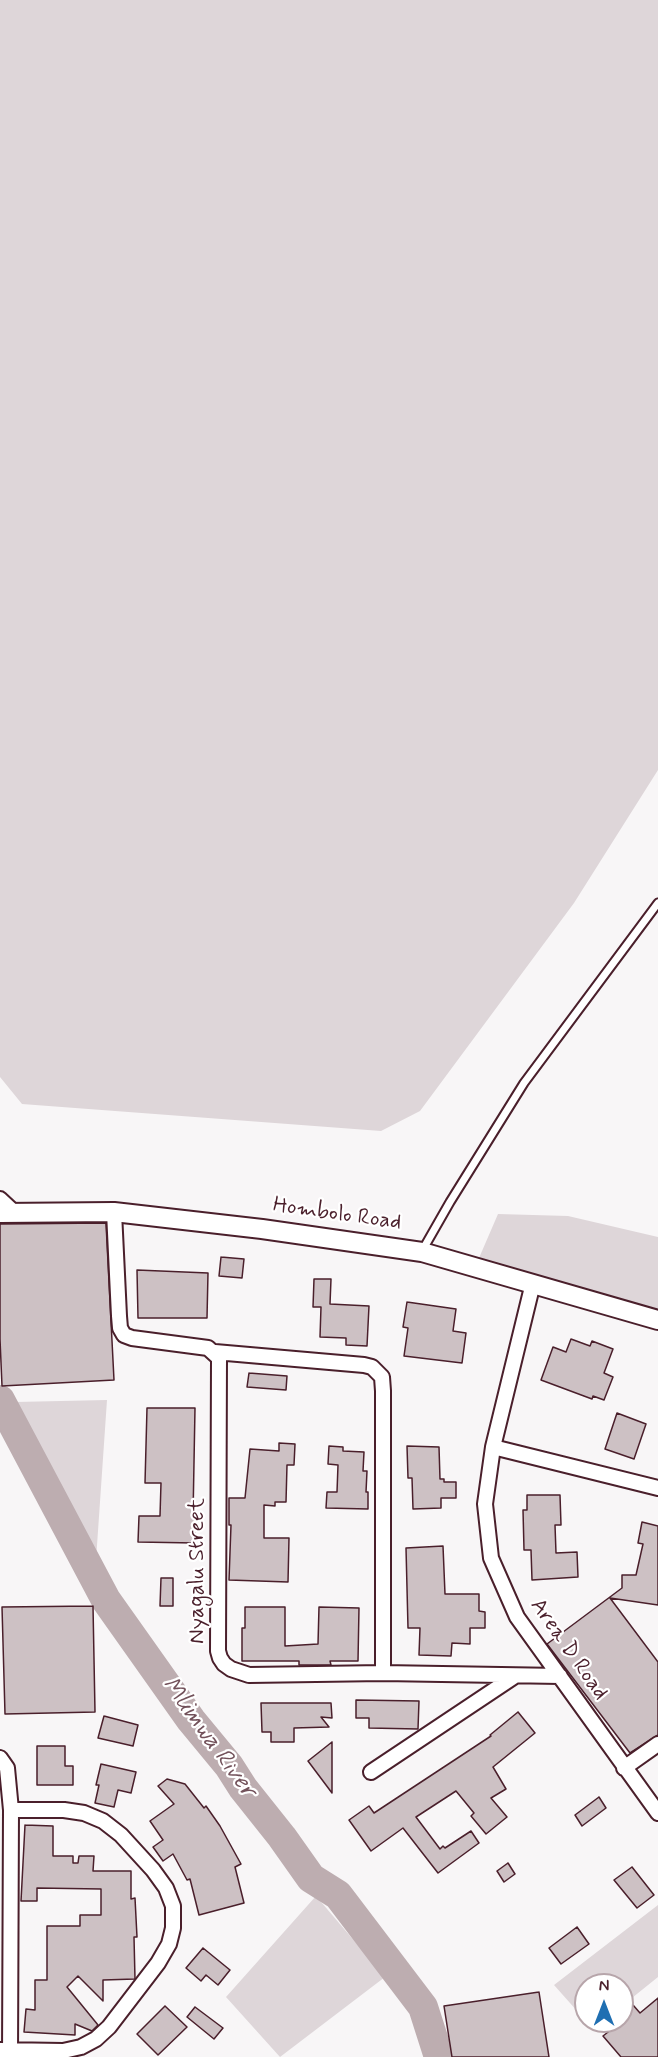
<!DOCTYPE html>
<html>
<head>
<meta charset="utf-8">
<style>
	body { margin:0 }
	#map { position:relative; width:658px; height:2057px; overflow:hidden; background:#f8f6f7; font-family:Mynerve,sans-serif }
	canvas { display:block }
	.north { position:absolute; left:574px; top:1973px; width:60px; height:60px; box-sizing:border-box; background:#fff; border:2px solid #b7a5aa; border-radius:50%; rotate:0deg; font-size:16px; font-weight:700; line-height:24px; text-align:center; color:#4a1f2b }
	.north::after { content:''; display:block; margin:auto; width:21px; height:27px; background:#1f6fb2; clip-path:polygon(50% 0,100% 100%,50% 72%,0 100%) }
</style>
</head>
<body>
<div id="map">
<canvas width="658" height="2057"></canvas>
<div class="north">N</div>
</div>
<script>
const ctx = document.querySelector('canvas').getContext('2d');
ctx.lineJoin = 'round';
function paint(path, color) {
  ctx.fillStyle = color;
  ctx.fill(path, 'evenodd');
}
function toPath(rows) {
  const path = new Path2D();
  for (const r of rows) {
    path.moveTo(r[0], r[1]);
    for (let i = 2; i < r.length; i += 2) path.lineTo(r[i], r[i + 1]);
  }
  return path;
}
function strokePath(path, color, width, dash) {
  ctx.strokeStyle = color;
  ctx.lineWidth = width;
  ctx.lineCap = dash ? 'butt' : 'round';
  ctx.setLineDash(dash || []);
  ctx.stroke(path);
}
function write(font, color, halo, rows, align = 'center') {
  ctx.font = font + ' Mynerve,sans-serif';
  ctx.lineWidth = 4.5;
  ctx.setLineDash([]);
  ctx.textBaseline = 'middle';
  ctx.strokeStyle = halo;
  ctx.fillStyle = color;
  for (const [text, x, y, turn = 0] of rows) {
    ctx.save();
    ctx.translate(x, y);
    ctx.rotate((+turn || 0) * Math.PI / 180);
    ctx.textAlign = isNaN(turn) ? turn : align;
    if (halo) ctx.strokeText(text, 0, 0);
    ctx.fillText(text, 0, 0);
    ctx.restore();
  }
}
const green = toPath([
	[0,0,658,0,658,770,574,903,420,1111,381,1131,22,1104,0,1077],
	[498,1214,568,1216,658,1237,658,1309,479,1258],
	[107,1400,96,1560,15,1402],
	[316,1896,385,1977,280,2057,226,1997],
	[658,1905,658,1977,622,2006,622,1985,586,1985,586,2021,554,1985]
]);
const river = toPath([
	[0,1400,106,1600,191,1720,229,1766,243,1788,282,1837,311,1878,338,1895,423,2007,439,2057]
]);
const building = toPath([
	[106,1223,114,1380,2,1386,0,1339,0,1224,106,1223],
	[221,1257,244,1259,242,1278,219,1276,221,1257],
	[137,1270,208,1273,207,1318,138,1318,137,1270],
	[314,1279,331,1279,330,1304,369,1306,367,1346,346,1345,346,1338,320,1337,321,1307,313,1307,314,1279],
	[407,1302,456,1309,453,1331,466,1333,462,1363,404,1356,408,1328,403,1327,407,1302],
	[571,1339,590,1346,592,1341,613,1349,604,1373,613,1377,604,1400,593,1396,592,1399,541,1380,553,1347,566,1352,571,1339],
	[249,1373,287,1376,286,1390,247,1387,249,1373],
	[147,1408,195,1408,193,1517,195,1517,195,1543,138,1542,139,1516,160,1516,161,1483,145,1483,147,1408],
	[617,1413,646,1424,634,1459,605,1449,617,1413],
	[279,1443,295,1444,294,1465,287,1465,286,1502,275,1502,275,1506,264,1505,264,1538,289,1538,288,1582,229,1580,231,1525,229,1525,229,1498,245,1498,250,1449,279,1451,279,1443],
	[329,1446,343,1447,343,1451,364,1452,363,1471,367,1471,366,1492,368,1492,368,1509,326,1508,327,1492,337,1492,338,1465,328,1464,329,1446],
	[407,1446,439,1447,440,1479,444,1479,444,1482,456,1482,456,1498,441,1498,441,1508,413,1509,412,1478,408,1478,407,1446],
	[527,1495,560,1495,561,1525,555,1525,556,1553,577,1552,578,1577,532,1580,531,1550,524,1550,523,1510,527,1510,527,1495],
	[642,1522,658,1526,658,1605,610,1598,658,1662,658,1735,630,1753,547,1644,622,1588,622,1575,636,1575,643,1544,638,1543,642,1522],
	[443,1546,445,1594,479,1594,479,1611,485,1612,485,1628,470,1628,470,1644,452,1643,451,1656,419,1655,420,1628,408,1628,406,1548,443,1546],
	[161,1578,173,1578,173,1606,160,1606,161,1578],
	[93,1606,95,1712,5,1714,2,1607,93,1606],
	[245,1607,285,1607,285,1646,318,1644,319,1607,359,1608,358,1661,330,1661,331,1665,299,1665,299,1661,242,1661,242,1628,245,1628,245,1607],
	[356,1700,419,1701,418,1729,369,1728,369,1718,356,1718,356,1700],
	[261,1703,331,1703,332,1718,321,1717,329,1727,294,1728,294,1742,271,1742,271,1732,262,1732,261,1703],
	[518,1712,535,1733,493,1767,506,1789,491,1798,507,1817,486,1834,471,1816,474,1813,456,1791,416,1817,440,1849,443,1846,445,1848,471,1831,479,1843,438,1873,403,1828,371,1851,349,1820,369,1806,374,1813,491,1736,490,1735,518,1712],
	[104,1716,138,1725,133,1746,98,1738,104,1716],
	[332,1742,332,1793,308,1761,332,1742],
	[37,1746,65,1746,65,1766,73,1766,73,1785,37,1785,37,1746],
	[101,1764,136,1772,131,1793,118,1790,114,1807,95,1803,99,1785,96,1785,101,1764],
	[167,1779,185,1784,204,1808,206,1806,220,1826,241,1864,235,1867,244,1903,199,1915,190,1879,187,1880,173,1854,163,1861,153,1847,163,1840,150,1821,174,1804,158,1786,167,1779],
	[599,1797,606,1808,582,1826,575,1815,599,1797],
	[25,1825,53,1826,53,1856,73,1856,73,1863,78,1863,79,1856,94,1856,93,1871,131,1871,131,1899,135,1898,137,1937,134,1937,135,1979,103,1980,103,2001,78,1976,67,1987,98,2025,92,2031,75,2024,75,2035,24,2032,26,2009,35,2010,35,1980,47,1980,47,1926,80,1926,80,1915,101,1915,101,1889,37,1888,37,1901,21,1901,25,1825],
	[508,1863,515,1874,504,1882,497,1871,508,1863],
	[632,1867,654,1895,637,1908,614,1880,632,1867],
	[577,1927,589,1944,561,1964,549,1948,577,1927],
	[203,1948,230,1970,218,1985,206,1975,201,1981,186,1968,203,1948],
	[539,1992,549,2057,452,2057,444,2006,539,1992],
	[658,1998,658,2057,621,2057,603,2036,622,2021,622,2014,633,2005,640,2013,658,1998],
	[165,2006,187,2027,158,2055,137,2034,165,2006],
	[195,2007,223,2028,214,2039,187,2017,195,2007]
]);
const lane = toPath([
	[422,1251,450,1202,524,1083,658,903]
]);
const street = toPath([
	[0,1199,15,1213],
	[114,1212,119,1316,120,1328,124,1335,132,1338,208,1348,219,1358,218,1651,220,1658,224,1664,231,1669,249,1675,383,1673,560,1676],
	[533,1283,493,1447,485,1504,491,1558,517,1617,658,1813],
	[215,1352,364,1365,372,1367,382,1377,383,1391,383,1673],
	[493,1447,658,1488],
	[0,1758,7,1768,11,1810,10,2057],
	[624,1768,658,1744],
	[371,1772,515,1676],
	[0,2050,63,2051,81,2047,96,2039,109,2027,158,1963,169,1944,173,1928,173,1906,166,1888,153,1870,121,1835,103,1821,84,1813,64,1810,11,1810]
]);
const secondary = toPath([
	[0,1213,114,1212,262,1229,422,1252,658,1320]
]);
const streetNames = [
	["Hombolo Road",337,1215,8],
	["Nyagalu Street",198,1571,-90],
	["Area D Road",568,1650,55]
];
const waterNames = [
	["Mlimwa River",208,1738,54]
];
paint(green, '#ded6d9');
strokePath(river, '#bdadb0', 30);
paint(building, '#cdc1c4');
strokePath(building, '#4a1f2b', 1.5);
strokePath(lane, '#4a1f2b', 11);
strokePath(street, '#4a1f2b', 18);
strokePath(secondary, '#4a1f2b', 22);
strokePath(lane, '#fff', 7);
strokePath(street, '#fff', 14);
strokePath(secondary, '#fff', 18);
write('22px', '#4a1f2b', '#fff', streetNames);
write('italic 24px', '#72515a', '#fff', waterNames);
</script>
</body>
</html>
